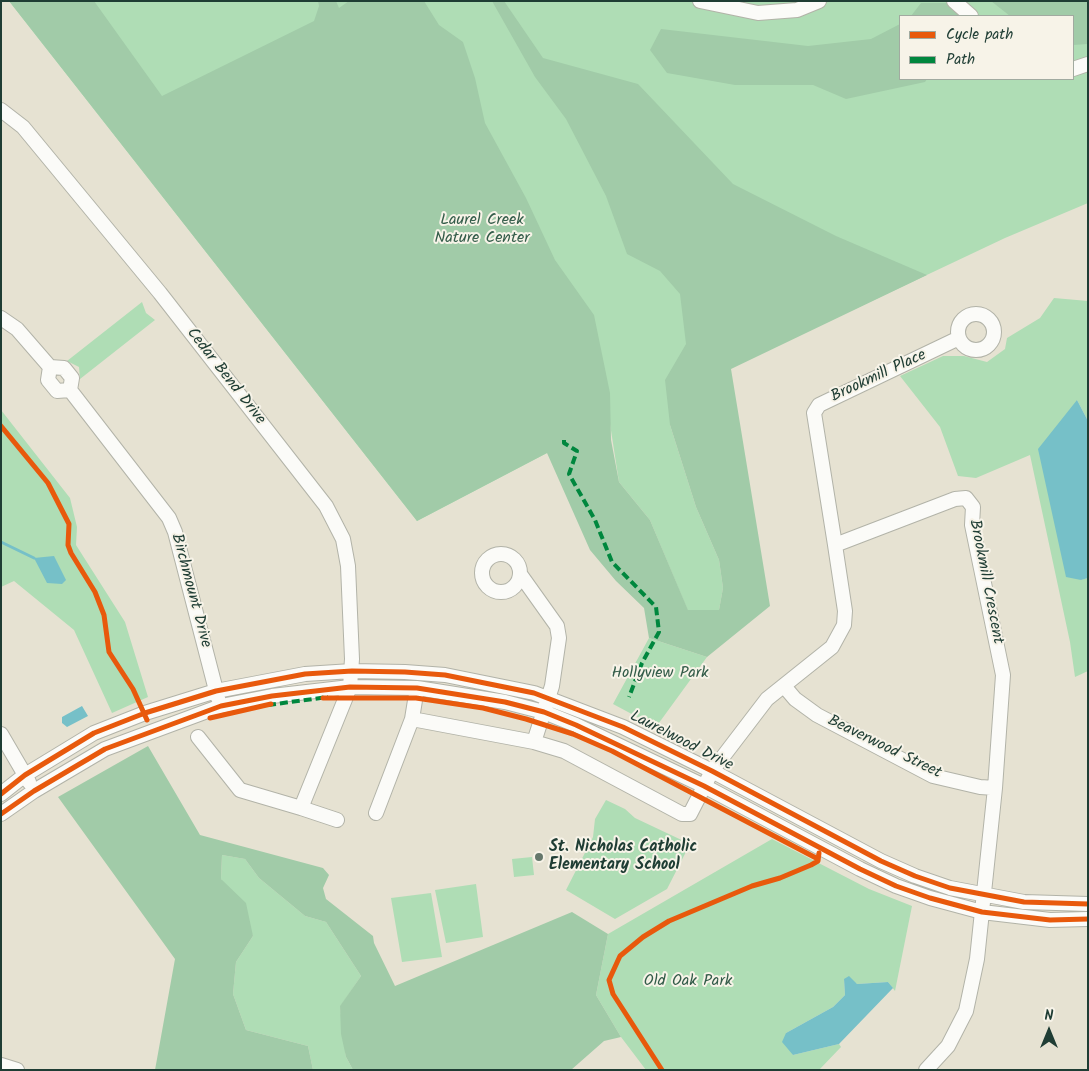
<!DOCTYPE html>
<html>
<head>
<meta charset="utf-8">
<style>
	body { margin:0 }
	#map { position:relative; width:1089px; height:1071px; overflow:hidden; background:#e6e2d2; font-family:Kalam,sans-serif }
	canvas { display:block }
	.frame { position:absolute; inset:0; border:2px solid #1f3d34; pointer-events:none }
	.legend { position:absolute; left:899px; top:15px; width:175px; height:65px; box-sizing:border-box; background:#f7f3e8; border:1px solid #a1aaa0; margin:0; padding:6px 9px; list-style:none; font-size:15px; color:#1f3d34 }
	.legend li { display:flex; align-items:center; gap:10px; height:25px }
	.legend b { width:25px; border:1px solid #a1aaa0 }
	.north { position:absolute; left:1024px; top:1006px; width:50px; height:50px; -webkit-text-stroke:4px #f7f3e8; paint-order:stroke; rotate:0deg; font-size:14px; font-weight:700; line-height:20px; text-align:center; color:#1f3d34 }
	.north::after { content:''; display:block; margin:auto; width:18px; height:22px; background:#1f3d34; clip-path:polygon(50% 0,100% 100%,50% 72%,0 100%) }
</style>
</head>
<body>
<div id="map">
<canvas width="1089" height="1071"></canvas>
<div class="frame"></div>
<ul class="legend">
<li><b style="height:6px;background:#e8590c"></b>Cycle path</li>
<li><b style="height:6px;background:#00873e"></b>Path</li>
</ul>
<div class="north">N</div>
</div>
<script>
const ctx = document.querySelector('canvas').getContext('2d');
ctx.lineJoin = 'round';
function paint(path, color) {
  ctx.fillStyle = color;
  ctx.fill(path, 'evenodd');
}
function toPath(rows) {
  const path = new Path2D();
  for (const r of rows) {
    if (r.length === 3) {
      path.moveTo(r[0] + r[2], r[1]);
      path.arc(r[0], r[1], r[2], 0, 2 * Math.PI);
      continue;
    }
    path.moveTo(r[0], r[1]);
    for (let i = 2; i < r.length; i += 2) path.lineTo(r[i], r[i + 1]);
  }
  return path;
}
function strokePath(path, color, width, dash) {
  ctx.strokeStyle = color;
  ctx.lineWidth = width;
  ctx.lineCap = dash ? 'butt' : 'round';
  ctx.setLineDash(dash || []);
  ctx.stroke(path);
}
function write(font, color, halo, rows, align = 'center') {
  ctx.font = font + ' Kalam,sans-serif';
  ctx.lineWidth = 4;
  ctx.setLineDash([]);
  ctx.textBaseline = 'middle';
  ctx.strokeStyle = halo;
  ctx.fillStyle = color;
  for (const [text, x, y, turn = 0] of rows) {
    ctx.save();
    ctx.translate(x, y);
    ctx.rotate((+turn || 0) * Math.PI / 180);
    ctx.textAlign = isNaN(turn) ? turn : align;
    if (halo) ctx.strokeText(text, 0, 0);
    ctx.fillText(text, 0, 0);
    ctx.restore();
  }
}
const green = toPath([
	[9,1,1088,1,1088,203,1005,238,730,368,670,425,696,507,719,560,723,588,719,610,688,611,650,520,619,482,610,424,547,453,417,521],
	[900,16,1073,16,1073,79,900,79],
	[1054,298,1088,301,1088,421,1077,400,1080,580,1088,578,1088,671,1075,677,1070,642,1030,455,976,478,958,476,940,427,900,376,943,356,964,356,987,362,1005,349,1007,338,1040,318],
	[142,302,146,313,155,320,80,379,79,367,67,361],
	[1,410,70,498,77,527,76,545,125,622,148,697,112,713,74,630,14,581,1,587],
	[649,638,707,657,656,727,613,704],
	[606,800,625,809,635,818,690,844,667,889,615,919,566,890,593,837,595,819],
	[772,839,869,889,912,906,895,991,888,982,857,984,844,979,845,995,833,1007,786,1033,793,1055,839,1044,841,1047,819,1070,646,1070,621,1037,596,995,608,934],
	[222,855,245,859,259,878,305,916,326,922,361,976,340,1007,346,1057,353,1070,313,1070,308,1046,246,1030,233,994,236,962,253,936,221,879],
	[532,857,534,875,514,877,512,859],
	[476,884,483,937,446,943,435,890],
	[431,893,442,957,402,962,391,898]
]);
const forest = toPath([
	[9,1,94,1,162,96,314,21,319,6,318,1,336,1,339,8,349,1,424,1,439,25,463,42,475,78,485,123,526,198,555,260,594,315,610,393,611,440,619,482,650,520,688,610,719,610,723,588,719,560,696,507,670,425,665,380,686,344,680,294,660,271,627,254,606,196,566,119,535,77,492,1,504,1,543,58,638,84,733,184,836,236,927,275,731,369,770,606,707,657,649,638,644,608,616,581,590,550,547,453,417,521],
	[991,1,1088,1,1088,44,1073,45,1073,16,1010,16],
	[921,3,949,3,963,16,911,16],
	[900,24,900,79,927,79,925,82,846,99,813,85,735,85,667,73,650,50,661,29,808,46,871,39],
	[148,746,200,835,323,868,329,875,323,888,326,899,373,936,374,943,395,986,572,912,608,934,596,995,621,1037,604,1041,571,1070,353,1070,346,1057,341,1034,340,1006,361,976,326,922,305,916,259,878,245,859,222,855,221,879,246,903,253,936,236,962,233,994,246,1030,308,1046,313,1070,155,1070,175,959,58,797]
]);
const water = toPath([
	[1077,400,1088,421,1088,578,1081,580,1066,577,1038,449],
	[54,556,66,580,62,584,47,583,34,558],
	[82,706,88,716,67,727,62,723,62,717],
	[849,976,857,984,888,982,893,988,839,1044,793,1055,782,1042,786,1033,833,1007,845,995,844,979]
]);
const stream = toPath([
	[1,542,34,558]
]);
const minor = toPath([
	[700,1,758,13,797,10,819,1],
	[954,1,971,16],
	[1073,69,1088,64],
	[1,110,23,127,160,293,326,506,343,539,348,566,352,659,350,687,301,808,240,790,198,737],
	[976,332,18],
	[1,318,17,329,50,367,64,368,72,378,70,390,169,518,175,532,218,698],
	[50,367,48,380,57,391,70,390],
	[835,545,814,413,819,405,959,338],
	[501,573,19],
	[520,574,557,626,559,638,552,686,534,742],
	[784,686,795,699,817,715,933,776,980,787,995,788],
	[412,719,534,742,564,751,682,814,690,814,712,771,767,699,832,647,844,625,845,611,835,545,955,499,966,498,973,507,972,525,1003,675,995,788,977,959,966,1011,948,1046,926,1070],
	[1,734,29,782],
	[1,794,25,775,94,733,145,713,216,691,305,674,352,671,405,672,445,675,534,693,623,727,712,771,881,861,915,876,950,888,1024,902,1088,904],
	[301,808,337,820],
	[376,813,412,719,417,688],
	[1,814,34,791,105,749,221,706,272,696,350,687,417,688,505,702,544,712,576,725,704,786,860,869,896,886,930,898,982,912,1050,920,1088,919],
	[1,1065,17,1070]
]);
const quiet = toPath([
	[564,440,564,443,577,451,569,474,595,520,612,562,656,607,659,632,642,663,629,697],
	[268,705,328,697]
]);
const cycleway = toPath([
	[1,426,48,483,69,524,68,545,71,553,95,592,104,615,109,652,133,689,147,720],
	[323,698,416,698,483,708,526,719,573,734,612,751,818,859],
	[210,718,271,704],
	[1,794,25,775,94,733,145,713,216,691,305,674,352,671,405,672,445,675,534,693,623,727,712,771,881,861,915,876,950,888,1024,902,1088,904],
	[1,814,34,791,105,749,221,706,272,696,350,687,417,688,505,702,544,712,576,725,704,786,860,869,896,886,930,898,982,912,1050,920,1088,919],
	[662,1070,613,994,609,980,620,956,643,937,669,921,752,886,780,878,811,865,818,861,819,853]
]);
const markers = [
	[539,857,5,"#65776b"]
];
const parkNames = [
	["Laurel Creek",482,221],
	["Nature Center",482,239],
	["Hollyview Park",660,674],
	["Old Oak Park",688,982]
];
const streetNames = [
	["Cedar Bend Drive",225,377,52],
	["Brookmill Place",879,377,-25],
	["Brookmill Crescent",985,582,79],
	["Birchmount Drive",190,591,75],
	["Laurelwood Drive",681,742,27],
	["Beaverwood Street",884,748,26]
];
const poiNames = [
	["St. Nicholas Catholic",549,848],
	["Elementary School",549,866]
];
paint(green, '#afddb5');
paint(forest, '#a1cba8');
paint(water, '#76c0c8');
strokePath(stream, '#76c0c8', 3);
strokePath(minor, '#b2b3a8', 16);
strokePath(minor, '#fbfbf8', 14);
strokePath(quiet, '#00873e', 4, [8, 4]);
strokePath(cycleway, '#e8590c', 5);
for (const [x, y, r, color] of markers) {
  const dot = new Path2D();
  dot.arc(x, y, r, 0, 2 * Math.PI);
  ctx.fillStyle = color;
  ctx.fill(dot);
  strokePath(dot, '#f7f3e8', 2);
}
write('16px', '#335c49', '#f7f3e8', parkNames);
write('16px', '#1f3d34', '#f7f3e8', streetNames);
write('bold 16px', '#1f3d34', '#f7f3e8', poiNames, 'left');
</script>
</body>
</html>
